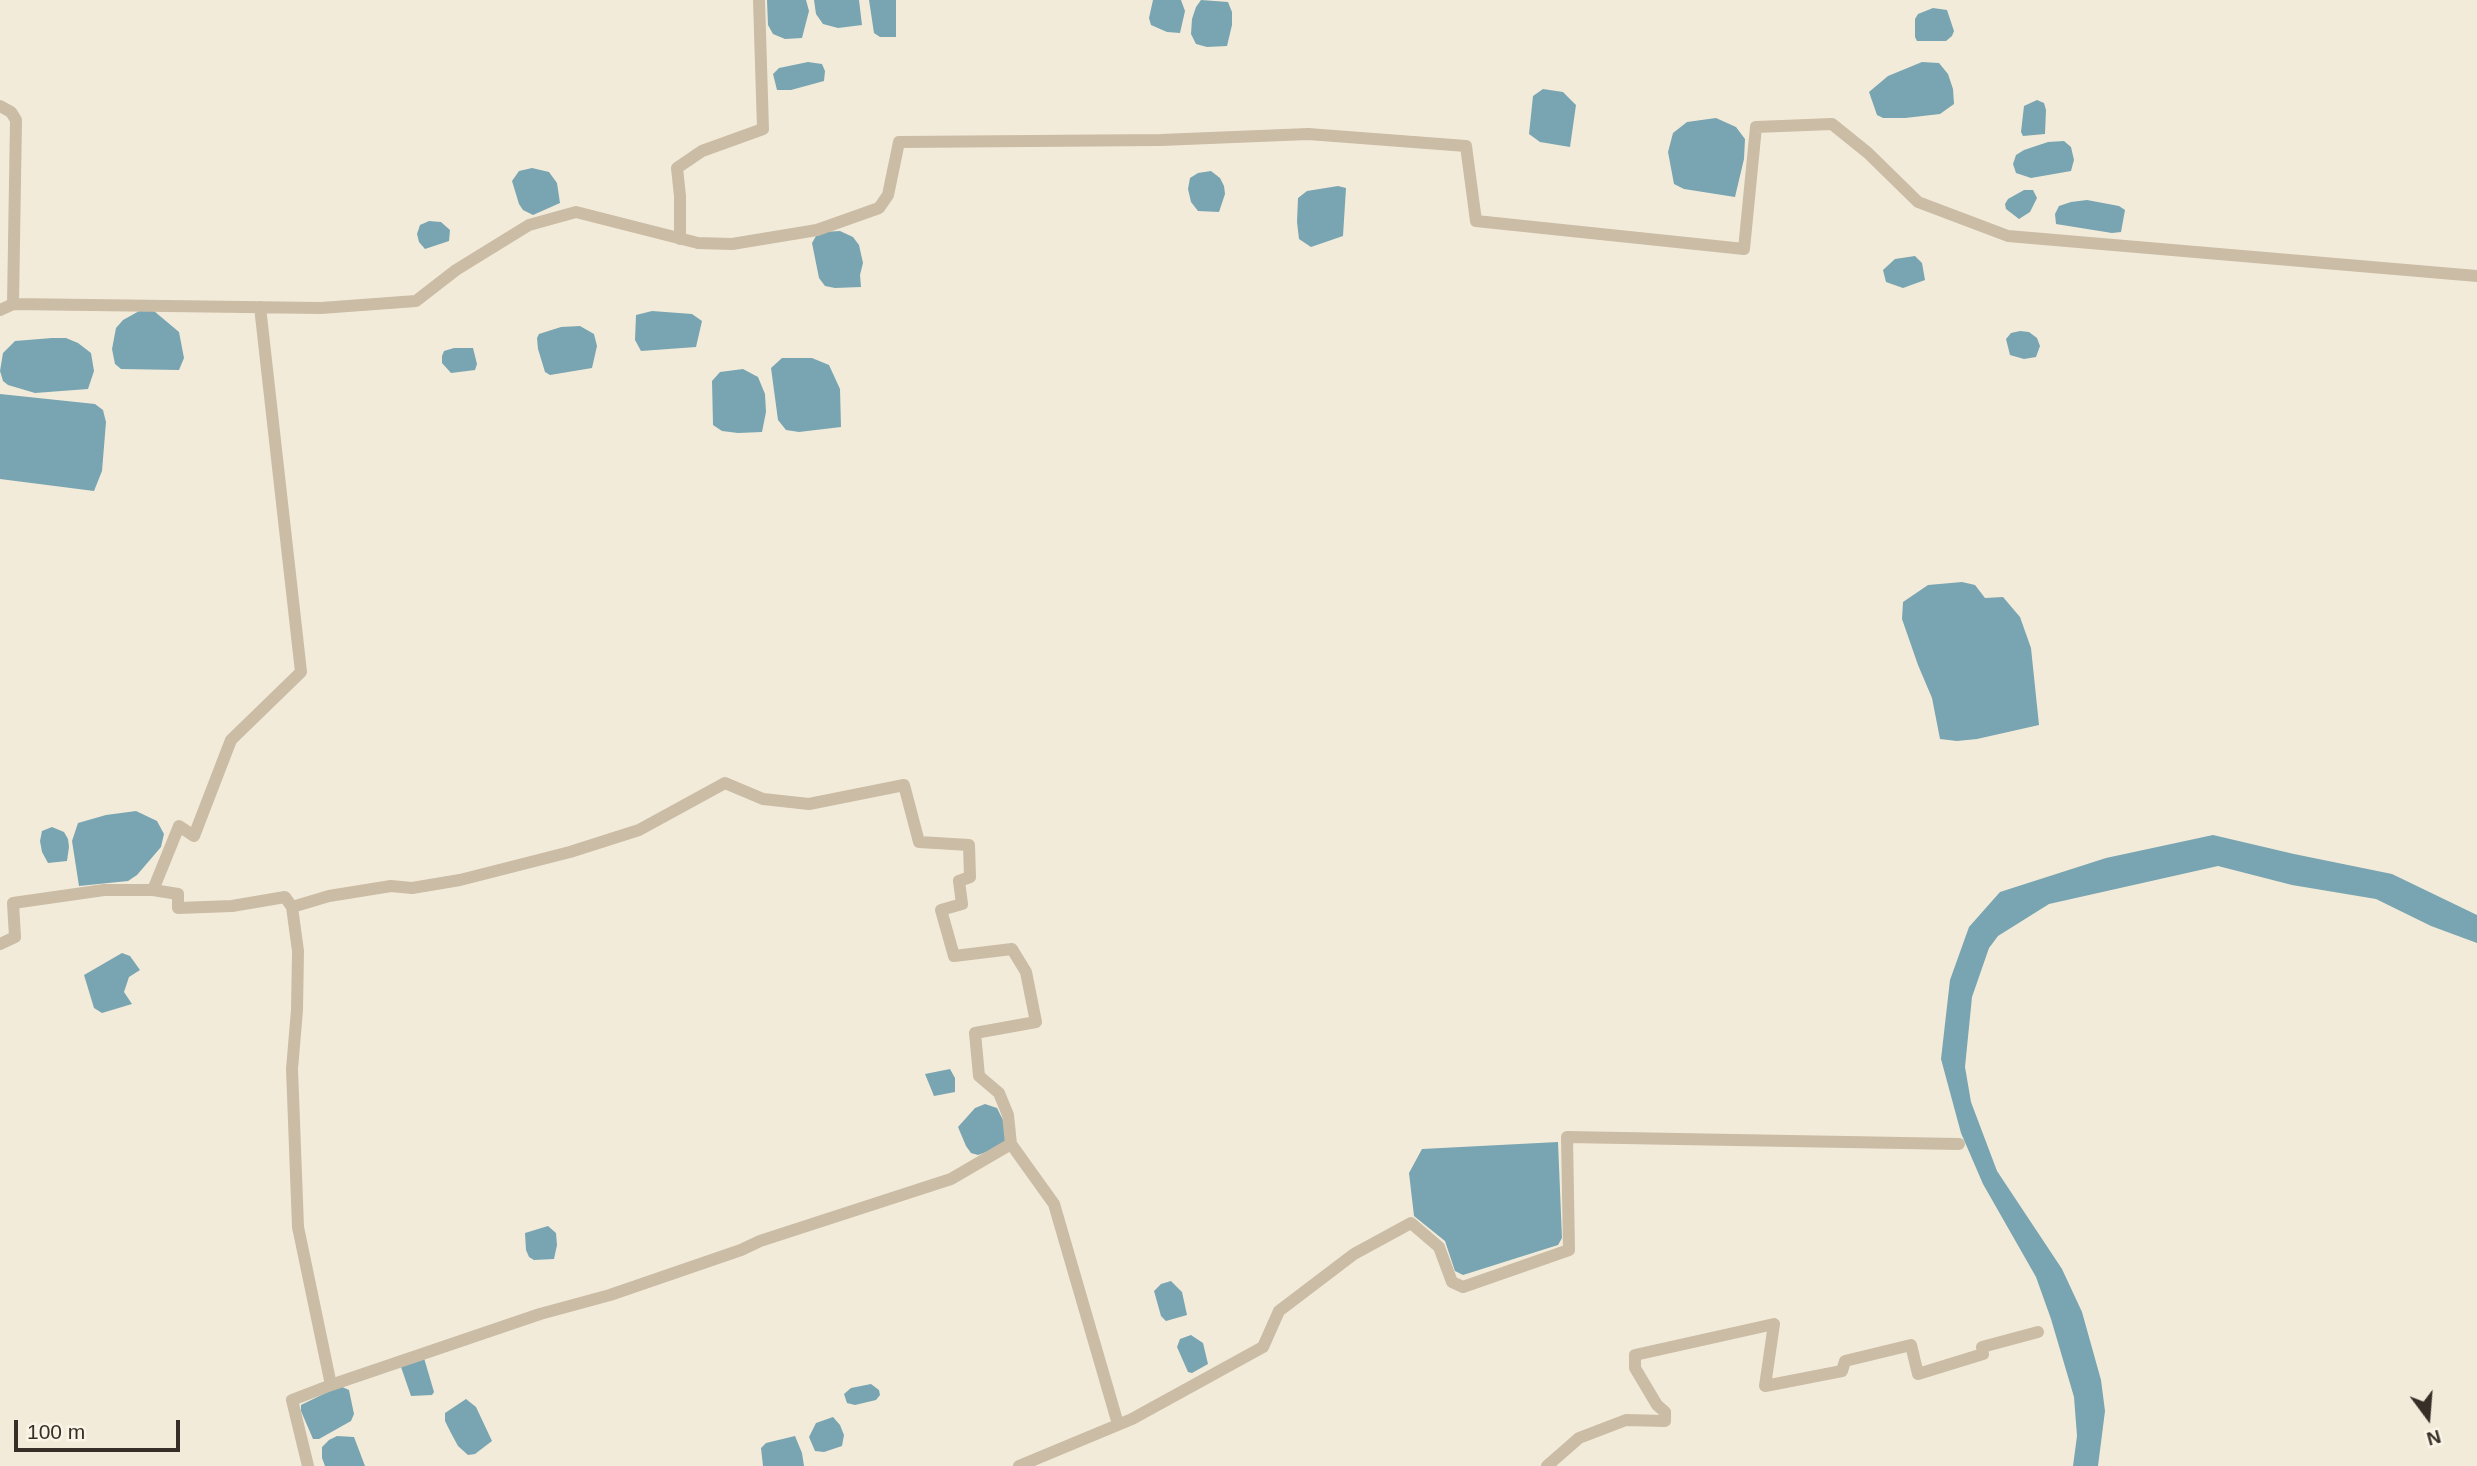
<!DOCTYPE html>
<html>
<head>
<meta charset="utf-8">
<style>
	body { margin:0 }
	#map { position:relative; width:2477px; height:1466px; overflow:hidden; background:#f3ebda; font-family:Helvetica,sans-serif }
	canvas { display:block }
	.north { position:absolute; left:2393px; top:1382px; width:70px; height:70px; -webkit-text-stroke:5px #faf4e6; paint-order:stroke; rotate:164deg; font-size:19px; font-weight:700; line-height:28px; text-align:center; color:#372e27 }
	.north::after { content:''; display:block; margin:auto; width:24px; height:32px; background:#372e27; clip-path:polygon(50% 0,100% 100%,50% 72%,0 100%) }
	.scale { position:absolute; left:14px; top:1420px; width:166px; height:32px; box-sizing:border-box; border:4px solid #372e27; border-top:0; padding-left:9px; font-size:21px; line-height:24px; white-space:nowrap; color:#372e27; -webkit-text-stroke:5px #faf4e6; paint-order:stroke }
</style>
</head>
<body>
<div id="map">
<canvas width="2477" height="1466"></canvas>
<div class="north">N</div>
<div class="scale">100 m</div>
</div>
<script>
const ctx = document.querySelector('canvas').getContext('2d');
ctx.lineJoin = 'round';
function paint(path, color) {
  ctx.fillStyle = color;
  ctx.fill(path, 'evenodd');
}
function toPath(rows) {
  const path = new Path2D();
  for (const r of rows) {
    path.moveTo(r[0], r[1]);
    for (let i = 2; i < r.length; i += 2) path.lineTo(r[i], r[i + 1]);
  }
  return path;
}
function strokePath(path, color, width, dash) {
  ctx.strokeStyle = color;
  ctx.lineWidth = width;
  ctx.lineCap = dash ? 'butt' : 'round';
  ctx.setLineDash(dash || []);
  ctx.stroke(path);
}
const water = toPath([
	[767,0,806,0,809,11,802,38,785,39,773,34,768,25],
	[814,0,859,0,862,25,838,28,823,24,816,14],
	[869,0,896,0,896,37,880,37,874,33],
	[1153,0,1181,0,1185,11,1180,33,1167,32,1151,25,1149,18],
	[1201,0,1228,2,1232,12,1232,25,1227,46,1207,47,1196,44,1191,34,1192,19,1196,7],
	[1933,8,1947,10,1954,31,1952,36,1946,41,1917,41,1915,37,1915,19,1918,14],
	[808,62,822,64,825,71,824,81,791,90,777,90,773,74,779,68],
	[1922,62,1939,63,1948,74,1953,89,1954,104,1940,114,1905,118,1883,118,1877,115,1869,92,1888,76],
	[1543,89,1563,92,1576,105,1570,147,1540,142,1529,134,1533,96],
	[2037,100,2044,103,2046,110,2045,134,2023,136,2021,132,2024,106],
	[1716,118,1736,127,1745,139,1744,159,1735,197,1684,189,1674,184,1668,152,1673,133,1687,122],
	[2064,141,2071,147,2074,160,2071,171,2031,178,2016,173,2013,164,2016,155,2024,150,2048,142],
	[532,168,549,172,557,183,560,203,533,215,523,210,519,204,512,181,519,171],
	[1211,171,1220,178,1224,186,1225,194,1219,212,1198,211,1191,202,1188,189,1190,178,1198,173],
	[1338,186,1346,188,1343,236,1311,247,1299,239,1297,222,1298,198,1307,191],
	[2024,190,2033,190,2037,198,2030,212,2019,219,2006,209,2005,204,2008,199],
	[2087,200,2119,206,2125,210,2121,232,2112,233,2056,224,2055,214,2059,206,2071,202],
	[429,221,441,222,450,230,449,241,425,249,419,242,417,234,420,225],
	[840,231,853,237,859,245,863,263,860,275,861,287,835,288,825,286,819,278,812,243,816,236,824,232],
	[1915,256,1922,263,1925,280,1903,288,1886,282,1883,270,1895,259],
	[141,310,154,311,179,332,184,358,179,370,121,369,115,364,112,349,116,328,123,320],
	[652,311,692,314,702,321,696,347,641,351,635,340,636,315],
	[580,326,594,334,597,346,592,368,550,375,545,372,538,349,537,338,539,334,561,327],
	[2020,331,2029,332,2037,338,2040,346,2036,357,2024,359,2010,355,2006,339,2011,333],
	[52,338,66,338,78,343,91,353,94,371,88,389,35,393,8,385,3,381,0,371,3,353,15,341],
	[454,348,473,348,477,364,475,370,451,373,442,363,442,356,444,351],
	[782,358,812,358,829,365,840,389,841,427,799,432,786,430,778,420,771,368],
	[743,369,758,377,765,394,766,412,762,432,738,433,722,431,713,425,712,381,720,372],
	[0,394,95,404,103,410,106,422,102,471,94,491,0,479],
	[1962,582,1975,585,1985,598,2003,597,2020,617,2031,648,2039,725,1977,739,1957,741,1940,739,1932,698,1918,665,1902,619,1903,602,1928,585],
	[136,811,157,821,164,834,161,847,137,875,128,881,79,886,72,841,78,823,106,815],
	[52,827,64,832,68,839,69,847,67,861,48,863,42,852,40,841,42,831],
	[2213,835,2294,854,2392,874,2477,915,2477,943,2431,926,2376,899,2292,885,2218,866,2049,904,1998,936,1989,948,1972,997,1965,1067,1971,1102,1997,1171,2062,1269,2082,1312,2101,1380,2105,1411,2098,1466,2073,1466,2077,1436,2074,1397,2051,1319,2036,1277,1983,1184,1961,1133,1941,1059,1950,980,1969,927,2000,892,2106,858],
	[122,953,130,956,140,970,129,977,124,992,132,1004,102,1013,94,1008,84,975],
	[950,1069,955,1078,955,1092,934,1096,925,1074],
	[985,1104,997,1108,1003,1120,1007,1139,1003,1146,978,1155,971,1153,966,1146,958,1127,975,1108],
	[1558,1142,1562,1238,1558,1245,1463,1275,1455,1271,1445,1241,1414,1216,1409,1173,1422,1149],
	[548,1226,556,1233,557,1245,554,1259,534,1260,529,1257,526,1250,525,1233],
	[1171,1281,1182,1292,1187,1315,1166,1321,1161,1316,1154,1291,1161,1284],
	[1191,1335,1203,1343,1208,1364,1192,1373,1188,1372,1177,1347,1180,1339],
	[424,1358,434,1392,432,1395,411,1396,401,1367],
	[871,1384,879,1390,880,1395,876,1400,855,1405,847,1403,844,1394,851,1388],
	[340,1386,349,1390,354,1414,351,1421,319,1439,313,1439,301,1411,301,1405],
	[466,1399,476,1407,492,1441,475,1454,468,1455,458,1446,451,1433,445,1421,445,1413],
	[833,1417,840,1425,844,1435,842,1446,824,1452,815,1451,809,1437,816,1423],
	[337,1436,354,1437,365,1466,325,1466,322,1458,322,1447,329,1440],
	[795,1436,802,1453,804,1466,763,1466,761,1448,766,1443]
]);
const minor = toPath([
	[0,106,11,112,16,120,13,304],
	[680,239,680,196,677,168,702,151,763,129,759,0],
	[0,310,13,304,321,308,416,301,456,270,529,225,576,212,698,243,732,244,817,230,879,208,888,195,899,142,1161,140,1308,134,1466,146,1476,221,1744,249,1756,127,1832,124,1868,153,1918,202,2008,236,2477,276],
	[153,890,179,826,194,836,231,740,301,672,260,307],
	[292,907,329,896,391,886,412,888,460,880,570,852,639,830,725,783,763,799,809,804,904,785,919,842,969,845,970,877,959,881,962,904,941,910,954,956,1012,949,1026,972,1036,1022,975,1033,979,1076,999,1093,1008,1115,1011,1144,1054,1204,1118,1424],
	[0,944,15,937,13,903,104,890,153,890,178,894,178,908,232,906,285,897,292,907,298,951,297,1010,292,1069,298,1227,331,1385,292,1400,308,1466],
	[331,1385,540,1314,610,1295,741,1250,760,1241,951,1179,1011,1144],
	[1019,1466,1132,1419,1263,1347,1279,1311,1354,1254,1411,1223,1439,1247,1452,1282,1463,1287,1569,1250,1567,1137,1959,1144],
	[1547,1466,1579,1438,1626,1420,1665,1421,1665,1412,1657,1405,1635,1368,1635,1355,1774,1324,1765,1386,1842,1371,1845,1361,1911,1345,1918,1374,1983,1354,1982,1347,2038,1332]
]);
paint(water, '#78a5b1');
strokePath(minor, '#cbbca5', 12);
</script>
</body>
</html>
